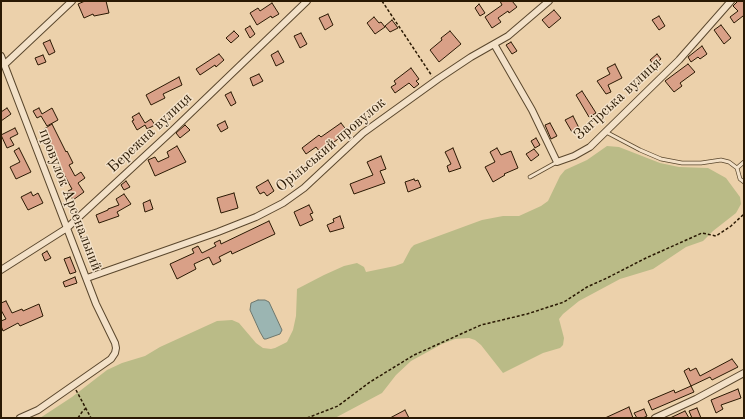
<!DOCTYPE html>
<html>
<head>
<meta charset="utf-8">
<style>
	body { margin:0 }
	#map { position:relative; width:745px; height:419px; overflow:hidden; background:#ecd1ab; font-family:"Old Standard TT",serif }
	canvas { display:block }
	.frame { position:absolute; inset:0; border:2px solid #2a1903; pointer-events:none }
</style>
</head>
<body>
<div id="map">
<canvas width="745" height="419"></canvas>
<div class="frame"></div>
</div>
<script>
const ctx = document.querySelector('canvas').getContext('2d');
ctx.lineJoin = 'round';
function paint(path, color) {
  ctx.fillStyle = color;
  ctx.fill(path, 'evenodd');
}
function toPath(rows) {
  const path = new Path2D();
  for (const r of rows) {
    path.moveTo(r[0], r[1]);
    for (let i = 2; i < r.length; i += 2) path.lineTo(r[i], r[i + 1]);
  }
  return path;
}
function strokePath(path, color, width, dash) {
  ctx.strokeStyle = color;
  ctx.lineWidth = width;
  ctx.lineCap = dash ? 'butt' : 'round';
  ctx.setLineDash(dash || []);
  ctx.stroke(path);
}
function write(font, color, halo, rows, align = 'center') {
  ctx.font = font + ' "Old Standard TT",serif';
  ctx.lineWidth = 3;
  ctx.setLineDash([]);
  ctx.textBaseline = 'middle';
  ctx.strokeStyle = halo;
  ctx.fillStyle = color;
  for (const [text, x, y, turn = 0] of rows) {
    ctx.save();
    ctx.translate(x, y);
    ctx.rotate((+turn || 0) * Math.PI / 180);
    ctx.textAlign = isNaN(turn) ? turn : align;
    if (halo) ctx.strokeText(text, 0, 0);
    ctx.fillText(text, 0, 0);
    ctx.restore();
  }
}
const green = toPath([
	[607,146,619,147,660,163,679,167,708,168,726,178,740,197,741,204,736,213,713,231,703,241,686,247,653,269,620,279,579,301,563,314,559,319,564,338,563,345,560,348,543,353,503,373,481,345,475,340,469,338,455,339,442,344,411,361,396,375,382,393,335,418,40,418,72,397,107,370,122,363,145,356,160,347,217,321,232,320,239,323,256,343,263,348,271,349,275,348,287,342,293,330,296,316,297,289,324,275,344,266,357,263,364,267,366,272,395,266,403,263,411,248,414,245,482,220,503,216,519,216,541,206,548,201,560,176,565,170,587,160]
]);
const water = toPath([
	[258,300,265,300,269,302,282,330,280,334,266,339,264,339,260,332,250,310,251,303,258,300]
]);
const building = toPath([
	[85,1,106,1,109,13,94,16,93,14,84,18,78,4,85,1],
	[500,1,512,1,517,7,509,13,508,11,498,18,501,22,492,28,485,17,502,5,500,1],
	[738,1,744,1,744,17,743,16,734,23,730,17,738,11,733,6,738,1],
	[272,3,279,14,272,18,271,16,257,25,250,13,258,8,260,11,272,3],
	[479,4,485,13,480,16,475,8,479,4],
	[554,10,561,18,549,28,542,20,554,10],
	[328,14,333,25,325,30,319,18,328,14],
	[659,16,665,26,659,30,652,20,659,16],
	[374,17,379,23,381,22,385,27,375,34,367,23,374,17],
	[392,20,398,28,390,32,385,26,392,20],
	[721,25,731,38,724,44,714,30,721,25],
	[250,26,255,34,250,38,245,29,250,26],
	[234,31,239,36,231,43,226,38,234,31],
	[450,31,461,44,439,62,430,50,442,40,441,38,450,31],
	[301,33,307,44,300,48,294,36,301,33],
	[50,40,55,52,49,55,43,43,50,40],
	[511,42,517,51,512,54,506,45,511,42],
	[702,46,707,54,700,59,698,57,691,62,688,57,702,46],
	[278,51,284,62,276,66,271,55,278,51],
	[219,54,224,60,216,67,215,65,200,75,196,69,219,54],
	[657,54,661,59,654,65,650,60,657,54],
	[43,55,46,62,38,65,35,58,43,55],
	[615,64,622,78,608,85,611,92,606,94,597,81,610,74,607,68,615,64],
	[688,64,695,72,680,83,682,86,674,92,665,81,688,64],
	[411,68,419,79,416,81,419,84,414,88,409,83,395,93,391,87,396,84,394,81,411,68],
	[259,74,263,81,253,86,250,78,259,74],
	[179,77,182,85,163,94,165,98,151,105,146,95,179,77],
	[582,91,596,113,589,117,576,95,582,91],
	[231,92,236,103,231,106,225,95,231,92],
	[7,108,11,114,1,121,1,112,7,108],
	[39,108,42,114,52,108,58,120,47,126,41,116,37,118,33,111,39,108],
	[139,113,145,123,151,119,155,125,147,129,145,125,137,130,132,121,134,120,132,117,139,113],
	[573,116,579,128,572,132,565,120,573,116],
	[225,121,228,128,221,132,217,125,225,121],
	[341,123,348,132,320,152,316,147,306,154,302,148,319,135,321,137,341,123],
	[550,123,557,136,551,139,545,125,550,123],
	[52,124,66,152,67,151,73,163,69,165,75,176,81,172,85,178,78,183,84,192,73,200,68,191,72,189,51,151,52,151,47,140,49,139,44,129,52,124],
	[185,125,190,130,180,138,176,133,185,125],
	[15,128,18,134,10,138,14,145,7,148,1,135,15,128],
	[536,138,540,145,535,148,531,141,536,138],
	[177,146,186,162,155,176,148,160,155,157,158,162,169,157,167,152,177,146],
	[19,148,31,172,16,179,10,167,20,162,14,151,19,148],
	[453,148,461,168,449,172,447,166,451,164,445,152,453,148],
	[497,148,501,155,511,151,518,168,504,174,505,175,493,182,485,167,495,162,490,152,497,148],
	[534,149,539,155,531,161,526,154,534,149],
	[381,156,386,169,380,171,385,183,354,194,350,184,373,175,367,162,381,156],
	[414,179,415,181,418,180,421,187,408,192,405,182,414,179],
	[268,180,274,191,267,196,264,192,260,194,256,187,268,180],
	[126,181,130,187,124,190,121,185,126,181],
	[31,192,33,196,38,193,43,203,28,210,21,197,31,192],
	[234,193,238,208,221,213,217,198,234,193],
	[124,194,131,204,117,212,119,216,99,223,96,215,108,210,108,209,119,205,116,199,124,194],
	[150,200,153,209,145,212,143,203,150,200],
	[309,205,313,213,310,214,313,220,300,226,294,212,309,205],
	[340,216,344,228,330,232,327,225,334,222,333,219,340,216],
	[269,221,275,234,232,254,231,251,219,257,221,261,213,265,209,257,194,264,196,269,177,279,170,264,194,253,192,249,198,246,202,253,216,246,214,243,220,240,221,244,269,221],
	[47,251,51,258,45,261,42,254,47,251],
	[70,257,76,272,70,274,64,259,70,257],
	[75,277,77,283,65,287,63,282,75,277],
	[6,301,12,313,22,309,23,311,39,304,43,316,20,326,18,323,3,331,1,326,1,321,6,319,1,310,1,303,6,301],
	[732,359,738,367,712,380,710,377,691,386,684,371,689,368,690,371,696,368,700,376,732,359],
	[691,386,694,392,652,410,648,401,674,390,675,393,691,386],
	[738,389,741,398,721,405,723,409,716,413,711,400,738,389],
	[629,407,633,418,605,418,629,407],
	[697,408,701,418,692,418,689,411,697,408],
	[644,409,647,416,643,418,637,418,634,413,644,409],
	[405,410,409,418,390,418,405,410],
	[685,411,689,418,670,418,685,411]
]);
const path = toPath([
	[382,1,432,76],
	[76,390,91,418],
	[78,418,82,412,87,407],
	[307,418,338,406,370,382,414,355,481,325,527,314,564,302,587,287,607,278,646,258,702,233,716,236,731,226,744,214]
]);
const lane = toPath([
	[606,132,640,150,661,159,682,163,701,163,721,160,729,162,737,168,740,179,744,182],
	[737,168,744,162],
	[530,177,557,162]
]);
const street = toPath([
	[494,44,532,110,557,162,574,156,590,147,679,60,731,1],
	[1,56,96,304,115,343,116,348,115,353,111,359,38,410,20,418],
	[4,65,72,1],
	[1,270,67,228,173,130,307,1],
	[87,278,218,232,256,217,283,203,304,188,363,133,438,79,471,57,508,36,549,1],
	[655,418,696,399,744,373]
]);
const streetNames = [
	["Загірська вулиця",618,99,-43],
	["Бережна вулиця",150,133,-43],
	["Орільський провулок",331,145,-40],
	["провулок Арсенальний",70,200,69]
];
paint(green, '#babb87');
paint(water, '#9bb5b2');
strokePath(water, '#6e776c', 1);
paint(building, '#d9a087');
strokePath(building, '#2a1903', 1);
strokePath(lane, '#5a472d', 4.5);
strokePath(street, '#5a472d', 8);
strokePath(path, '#2a1903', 1.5, [3, 2]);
strokePath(lane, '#f3e1c8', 3);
strokePath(street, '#f3e1c8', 6);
write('15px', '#2a1903', '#f3e1c8', streetNames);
</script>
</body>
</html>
